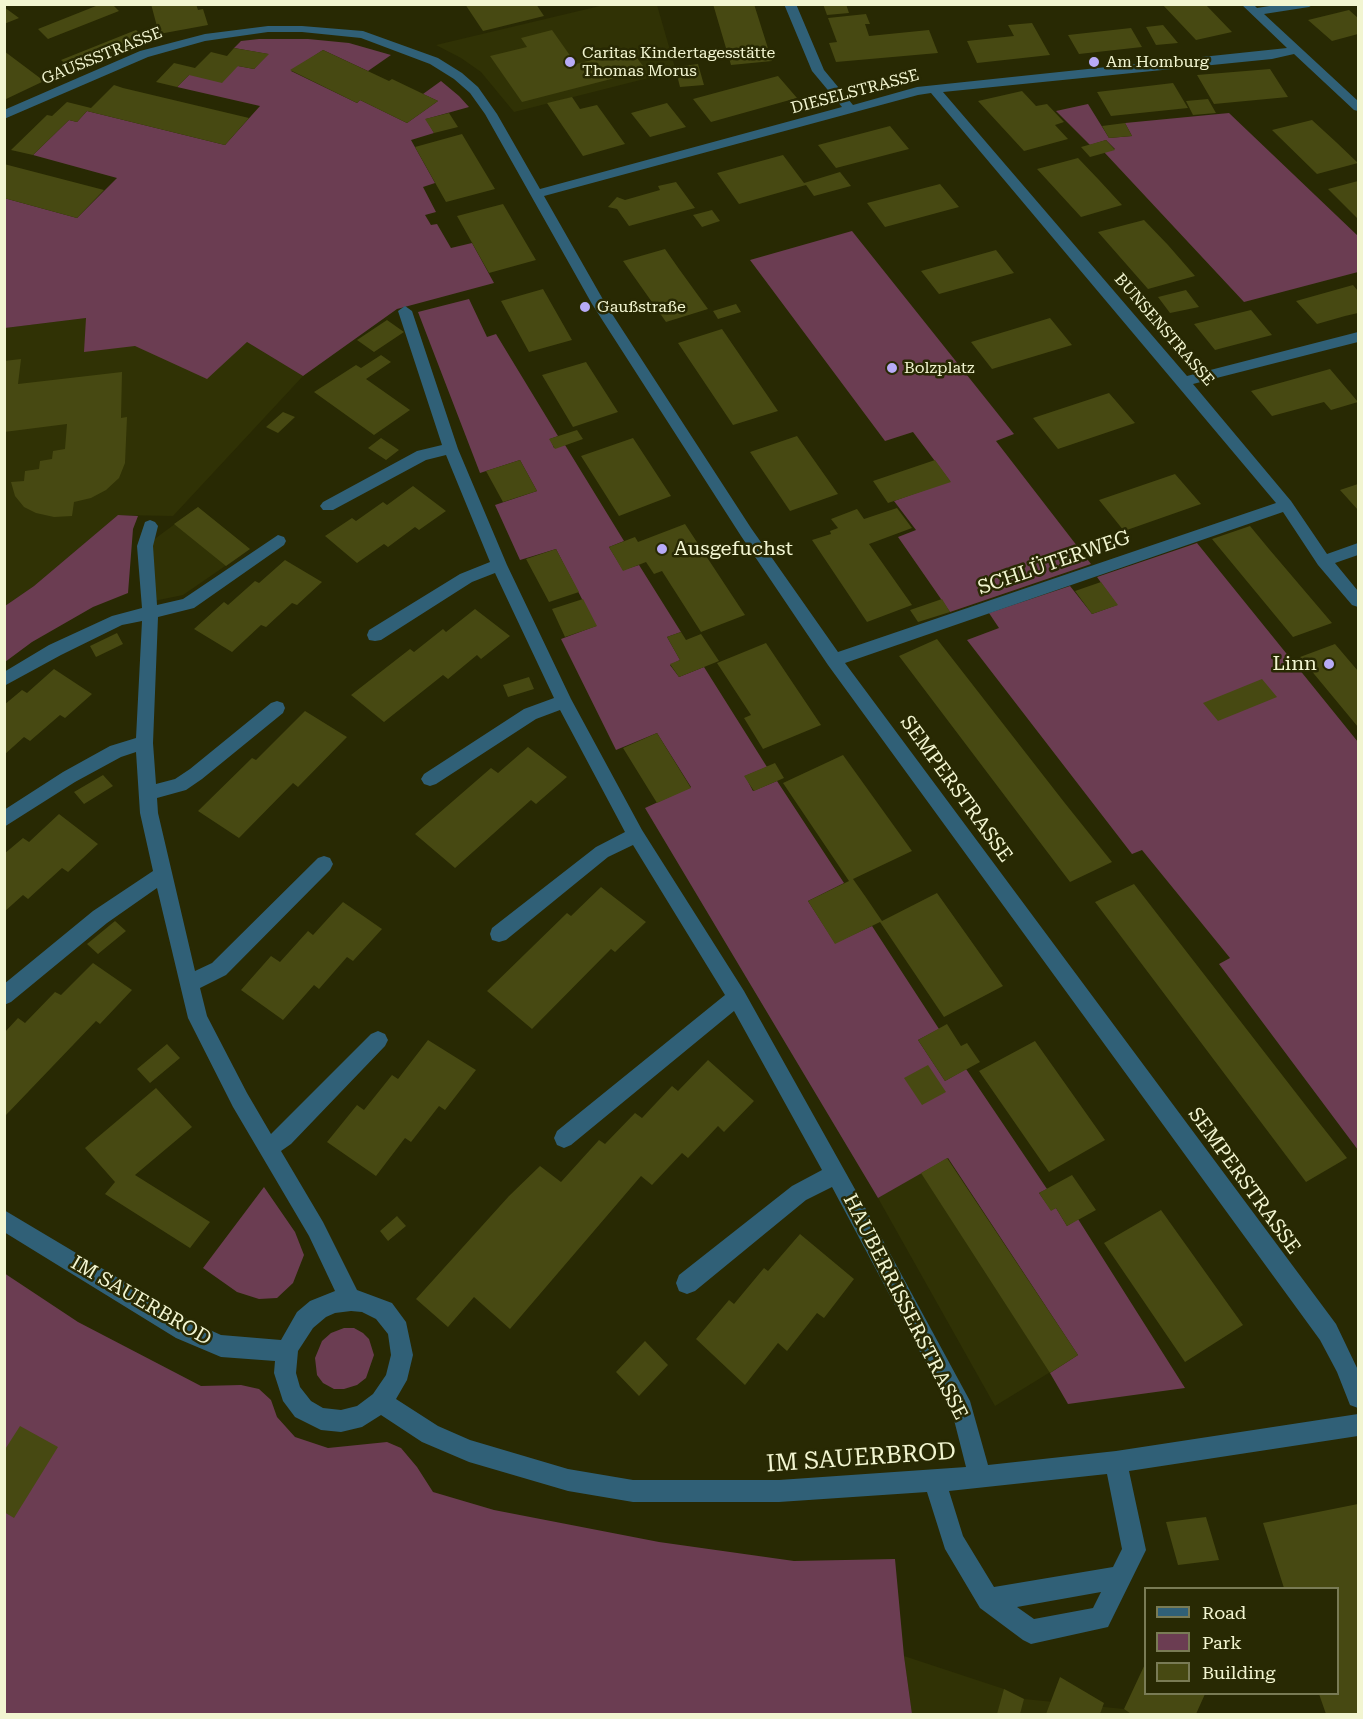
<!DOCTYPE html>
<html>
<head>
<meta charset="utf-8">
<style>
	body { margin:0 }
	#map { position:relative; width:1363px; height:1719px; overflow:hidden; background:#282903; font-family:"Roboto Serif",serif }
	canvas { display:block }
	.frame { position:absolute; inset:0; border:6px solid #f2f5d1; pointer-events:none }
	.legend { position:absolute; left:1144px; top:1587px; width:195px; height:108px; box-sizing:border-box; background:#282903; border:2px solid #797b55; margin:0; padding:8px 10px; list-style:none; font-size:18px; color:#f2f5d1 }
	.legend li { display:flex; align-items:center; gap:12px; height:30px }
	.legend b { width:30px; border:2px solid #797b55 }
</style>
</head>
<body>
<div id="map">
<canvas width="1363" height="1719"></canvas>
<div class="frame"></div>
<ul class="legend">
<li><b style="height:8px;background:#306077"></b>Road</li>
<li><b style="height:16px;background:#6b3d52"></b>Park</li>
<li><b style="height:16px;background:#474912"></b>Building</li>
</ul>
</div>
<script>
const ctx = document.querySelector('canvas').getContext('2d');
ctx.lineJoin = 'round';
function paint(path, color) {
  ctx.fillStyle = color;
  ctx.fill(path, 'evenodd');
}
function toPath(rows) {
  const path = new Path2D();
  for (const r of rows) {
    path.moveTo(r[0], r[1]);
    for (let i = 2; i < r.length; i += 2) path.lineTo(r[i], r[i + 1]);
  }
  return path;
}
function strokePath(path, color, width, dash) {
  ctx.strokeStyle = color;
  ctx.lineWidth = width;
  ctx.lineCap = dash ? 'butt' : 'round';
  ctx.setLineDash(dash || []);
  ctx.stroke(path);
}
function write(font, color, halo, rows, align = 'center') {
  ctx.font = font + ' "Roboto Serif",serif';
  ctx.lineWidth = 5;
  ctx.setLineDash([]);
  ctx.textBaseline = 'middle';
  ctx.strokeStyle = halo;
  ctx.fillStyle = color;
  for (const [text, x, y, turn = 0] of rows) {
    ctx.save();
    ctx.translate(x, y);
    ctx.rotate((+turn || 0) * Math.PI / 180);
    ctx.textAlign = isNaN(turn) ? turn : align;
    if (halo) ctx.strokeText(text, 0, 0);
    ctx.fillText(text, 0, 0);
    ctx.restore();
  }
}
const built = toPath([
	[604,5,657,5,676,71,514,112,481,72,461,58,436,45],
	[142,311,247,342,303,376,173,516,118,515,34,586,5,606,5,328],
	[198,507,250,549,183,595,149,602,145,546],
	[947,1158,1078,1355,995,1406,878,1198],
	[904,1656,1004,1689,1024,1699,1124,1709,1131,1714,912,1714]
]);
const green = toPath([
	[259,39,308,39,349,43,391,55,368,71,323,50,291,71,357,103,360,100,407,123,438,101,423,94,441,81,459,96,469,107,426,119,434,133,411,140,435,183,423,187,436,212,425,215,431,225,437,224,451,248,472,243,494,283,397,309,303,376,247,342,207,379,135,346,84,352,86,318,5,328,4,198,77,218,117,178,33,155,69,120,77,122,87,111,225,145,260,106,177,87,189,75,238,66,254,69,268,54,234,48,241,41],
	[1088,104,1109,138,1132,136,1125,123,1229,113,1358,236,1358,272,1244,302,1104,152,1115,149,1106,140,1090,145,1056,111],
	[852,231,1014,434,996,441,1091,564,950,612,898,537,916,530,894,501,950,481,913,432,885,441,750,260],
	[469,299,487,337,496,334,558,436,550,439,554,448,565,445,624,541,609,547,623,570,639,565,681,632,667,637,680,660,670,665,679,677,704,667,767,767,745,776,753,791,777,781,844,883,808,901,835,943,872,926,939,1029,918,1040,945,1081,966,1069,1047,1189,1039,1193,1051,1210,1056,1208,1067,1226,1078,1219,1185,1388,1068,1404,1050,1373,1078,1355,948,1158,878,1198,645,808,691,787,657,733,616,750,561,639,596,626,556,549,520,560,495,505,537,491,520,460,480,473,418,312],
	[118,515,138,516,133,529,128,593,93,607,32,642,5,662,5,606,34,586],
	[1197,543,1358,742,1358,1150,1219,964,1230,958,1142,850,1132,854,967,640,999,628,989,613,1070,586,1092,614,1117,605,1097,577],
	[264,1187,295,1232,304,1255,293,1283,277,1298,259,1299,237,1292,203,1268],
	[4,1273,78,1322,201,1386,241,1385,259,1389,271,1400,277,1417,295,1437,328,1448,387,1442,401,1448,417,1467,433,1492,494,1510,659,1542,794,1561,895,1559,904,1656,912,1714,5,1714],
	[344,1328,354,1328,363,1333,369,1339,374,1355,366,1378,357,1385,344,1389,334,1389,323,1383,317,1375,315,1358,322,1341,331,1333]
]);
const building = toPath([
	[101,4,112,4,119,11,48,39,38,29],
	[151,4,196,4,198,10,203,9,208,25,159,34],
	[465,4,536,4,544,16,483,31],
	[713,4,754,4,772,61,731,65],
	[823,4,846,4,849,13,827,15],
	[1162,4,1205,4,1232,32,1196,40],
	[4,7,19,18,4,24],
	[1349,10,1358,18,1358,34,1332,41,1308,20],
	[866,14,870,24,865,24,869,36,929,30,938,53,836,62,829,43,837,42,828,18],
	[1032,23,1050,55,977,63,967,41,1014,36,1008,25],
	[1163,25,1178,43,1156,45,1146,27],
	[1131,28,1142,47,1079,54,1068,35],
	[136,30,145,38,70,68,61,60],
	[552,30,576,64,631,50,646,70,522,102,490,56,527,47,521,38],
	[234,48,269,54,254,69,238,66,222,83,189,75,177,87,156,82,174,63,195,68,211,52,227,56],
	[323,50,389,81,392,79,438,101,407,123,360,100,357,103,290,70],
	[4,51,44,81,4,100],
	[698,64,704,85,680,87,675,67],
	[1270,69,1288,97,1214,104,1197,75],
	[778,76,797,98,711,122,693,99],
	[1173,83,1188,108,1111,116,1097,92],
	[114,85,123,88,249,118,225,145,87,111,77,122,69,120,33,155,11,150,47,115,52,116,67,102,91,108],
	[1022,91,1036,106,1047,104,1064,122,1055,125,1068,139,1024,151,978,101],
	[572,97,580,109,597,105,625,144,583,156,547,103],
	[1208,99,1216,113,1193,115,1186,101],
	[667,103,686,127,650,137,631,113],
	[449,113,458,127,434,133,425,119],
	[1312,120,1336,142,1358,163,1317,174,1272,130],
	[1125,123,1132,136,1109,138,1102,126],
	[890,126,909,149,836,168,818,145],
	[462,134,495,189,446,202,415,147],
	[1106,140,1115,150,1090,157,1081,147],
	[783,155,804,183,840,172,851,186,814,196,806,185,739,204,717,173],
	[1078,158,1099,180,1122,205,1081,217,1037,169],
	[4,164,104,190,77,218,4,198],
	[1358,181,1358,219,1328,189],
	[676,182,695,208,629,226,617,209,608,207,617,197,625,200,660,190,658,186],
	[940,184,959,207,885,227,867,203],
	[503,204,536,260,489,273,457,216],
	[712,210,720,221,702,227,693,215],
	[1144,220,1168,245,1195,276,1148,289,1098,232],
	[665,249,679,269,708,309,666,322,623,261],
	[996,250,1014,273,939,294,921,271],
	[1353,285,1358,291,1358,313,1345,316,1317,324,1296,301],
	[543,289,572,340,529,352,501,301],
	[1186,290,1199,307,1170,313,1158,297],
	[736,304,741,312,718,319,713,311],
	[1251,310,1272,335,1215,350,1194,324],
	[1050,318,1072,345,992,369,971,342],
	[387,320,404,332,374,352,357,340],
	[722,329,778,411,733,425,678,343],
	[381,355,391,362,366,379,410,410,374,435,314,392,356,365,361,368],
	[21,359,18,384,122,372,121,418,127,417,125,463,119,478,106,490,91,498,74,502,72,516,54,517,36,513,24,507,15,496,11,482,24,481,25,471,39,469,40,461,52,459,53,451,65,449,67,424,4,432,4,361],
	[586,362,618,412,573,427,542,375],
	[1330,369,1358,402,1331,410,1324,402,1272,416,1251,391],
	[1109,393,1135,423,1058,449,1033,418],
	[283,412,295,417,278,433,266,427],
	[577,430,583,439,555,449,549,439],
	[797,436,838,494,790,511,750,452],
	[381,438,399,450,386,460,368,448],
	[633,438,671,496,619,516,581,456],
	[520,460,537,491,503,502,486,471],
	[935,460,951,482,888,503,873,481],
	[1175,474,1201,504,1124,531,1099,500],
	[1358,484,1358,510,1340,490],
	[413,486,446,511,419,530,415,527,388,547,384,544,357,563,325,536,352,518,356,521,383,502,387,505],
	[198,507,250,549,226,566,174,524],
	[897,508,912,528,869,544,912,605,867,622,812,540,831,534,830,531,838,528,831,519,857,509,864,519],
	[685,524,745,615,701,632,662,571,654,574,646,562,623,571,609,547,635,537,638,542],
	[1250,526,1269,549,1332,623,1293,637,1212,539],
	[556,549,579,592,549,602,526,559],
	[285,560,322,582,297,605,292,603,266,627,261,625,232,652,194,629,224,602,228,605,255,581,259,583],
	[1101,582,1118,605,1092,614,1075,591],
	[583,599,597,626,565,637,552,609],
	[942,599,950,612,918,622,910,610],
	[475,609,510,636,481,659,477,655,448,679,443,675,384,722,351,695,410,649,414,652,443,629,446,632],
	[681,632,686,640,701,634,719,661,679,677,670,664,680,660,667,637],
	[117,633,123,644,96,657,90,646],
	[937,639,1064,802,1112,862,1070,882,899,656],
	[766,643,821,725,763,749,744,718,751,715,717,663],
	[1335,644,1358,671,1358,727,1300,657],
	[54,669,92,694,65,718,60,715,30,741,24,737,4,755,4,705,22,690,27,693],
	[529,677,534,689,508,697,503,685],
	[1262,679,1277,697,1218,721,1203,703],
	[305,711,347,737,298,787,293,783,239,838,198,811,252,758,256,760],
	[657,733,691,788,657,803,623,748],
	[528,747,567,777,536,804,531,800,455,868,415,834,491,768,498,773],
	[843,755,912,851,853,879,865,896,882,921,937,893,1003,986,944,1017,880,922,835,944,808,901,849,881,783,783],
	[775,763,784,778,754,791,744,776],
	[103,775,113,786,84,804,74,792],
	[59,814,98,844,68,872,62,868,28,899,23,895,4,912,4,854,23,838,29,842],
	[1134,884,1317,1120,1347,1158,1306,1182,1095,902],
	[601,887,646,922,615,952,611,949,532,1029,487,991,567,913,571,916],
	[343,902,382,929,353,961,347,957,319,989,314,985,283,1020,241,990,271,956,280,962,308,931,313,935],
	[115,921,126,931,98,954,87,944],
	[93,963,132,990,100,1024,96,1021,6,1115,5,1113,5,1032,18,1018,25,1023,55,992,61,995],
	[947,1024,961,1046,967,1043,980,1062,945,1081,918,1040],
	[428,1040,476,1070,445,1110,439,1106,411,1142,405,1138,376,1176,327,1142,357,1105,364,1110,392,1075,398,1079],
	[1035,1041,1105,1140,1049,1172,979,1071],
	[167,1044,180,1058,150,1083,137,1069],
	[708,1060,754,1101,724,1132,718,1126,688,1158,682,1153,652,1185,641,1176,510,1329,474,1297,448,1327,416,1299,509,1196,540,1166,561,1182,599,1140,605,1144,635,1113,642,1118,672,1086,678,1091],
	[928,1065,946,1092,922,1105,904,1078],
	[156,1088,192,1127,135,1175,210,1222,190,1248,105,1194,115,1182,85,1148],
	[947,1158,1078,1355,1050,1373,921,1173],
	[1072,1175,1096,1210,1067,1226,1056,1208,1051,1211,1039,1193],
	[1161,1210,1243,1325,1185,1362,1104,1243],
	[397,1216,406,1226,388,1241,380,1231],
	[800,1234,854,1279,824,1318,817,1313,787,1351,778,1343,745,1385,696,1339,729,1300,734,1304,764,1268,768,1271],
	[645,1341,668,1365,639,1396,616,1372],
	[20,1426,58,1447,14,1518,4,1512,4,1451],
	[1358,1504,1358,1714,1326,1714,1319,1694,1338,1694,1338,1588,1284,1588,1263,1523],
	[1206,1517,1219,1560,1178,1565,1166,1522],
	[1146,1662,1146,1694,1205,1694,1196,1714,1131,1714,1124,1709],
	[1060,1677,1104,1703,1100,1714,1046,1714],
	[1004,1689,1024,1699,1020,1714,997,1714]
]);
const minor = toPath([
	[784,4,796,4,824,70,853,105,917,87,1287,48,1241,4,1253,4,1257,8,1282,4,1314,4,1309,7,1264,14,1358,101,1358,111,1354,110,1294,54,1272,59,943,92,1187,376,1358,332,1358,342,1193,384,1291,501,1327,554,1358,543,1358,555,1335,563,1358,591,1358,607,1352,605,1318,565,1283,512,845,663,1336,1324,1358,1370,1358,1408,1350,1405,1337,1372,1320,1340,828,665,741,536,592,304,485,114,470,93,454,79,430,64,361,38,302,32,268,32,205,41,148,57,4,119,4,110,140,51,205,34,268,26,302,26,363,31,438,58,462,73,478,87,497,114,540,189,842,107,812,71,784,4],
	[931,93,1276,503,838,652,751,528,605,303,544,196,918,95,931,93],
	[405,306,412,311,458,449,507,565,571,699,642,830,744,991,861,1200,970,1401,988,1465,1116,1451,1358,1414,1358,1436,1129,1471,1146,1550,1108,1627,1031,1644,1023,1640,980,1608,945,1549,927,1492,779,1502,633,1502,568,1491,469,1462,422,1442,381,1415,362,1427,341,1432,321,1430,295,1417,283,1401,274,1373,275,1361,221,1357,176,1338,4,1232,4,1210,192,1322,221,1335,281,1340,297,1312,310,1301,335,1291,309,1236,233,1107,188,1018,157,888,107,923,11,1002,4,1005,4,984,93,911,153,871,140,813,136,752,121,757,75,782,4,827,4,810,63,772,110,746,136,738,142,621,122,625,61,655,4,686,4,672,49,645,112,616,142,608,137,546,145,522,150,520,155,522,158,526,153,546,157,605,183,599,278,535,284,537,286,541,284,545,194,608,158,617,153,743,156,784,175,779,190,769,271,703,277,701,283,703,285,708,283,713,202,779,186,790,157,798,158,813,195,971,212,963,318,858,324,856,330,858,333,864,330,870,226,975,200,988,207,1016,247,1093,271,1134,371,1034,378,1031,385,1034,388,1040,385,1046,291,1144,281,1151,323,1222,357,1290,392,1303,406,1322,413,1355,407,1380,396,1399,438,1426,470,1440,568,1469,633,1480,779,1480,966,1467,952,1412,832,1187,806,1200,695,1291,687,1294,679,1291,676,1283,679,1275,792,1186,822,1170,734,1011,571,1145,564,1148,557,1145,554,1138,557,1131,725,995,633,845,608,857,506,940,499,942,492,940,490,934,492,928,596,847,625,832,560,710,536,719,436,784,430,786,424,784,421,779,424,774,524,709,554,698,495,573,472,582,381,640,375,641,369,640,367,635,369,630,460,574,490,562,446,455,426,460,333,510,323,510,320,506,323,502,417,451,442,445,398,311,405,306],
	[351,1311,362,1312,376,1319,388,1334,391,1355,386,1375,373,1394,357,1406,341,1410,323,1408,311,1401,300,1387,296,1373,298,1351,313,1328,326,1317,335,1313,351,1311],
	[1107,1474,1122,1549,1113,1567,994,1587,963,1536,949,1491,1107,1474],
	[1101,1592,1093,1608,1034,1619,1017,1607,1101,1592]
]);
const markers = [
	[570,62,6,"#b8abf7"],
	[1094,62,6,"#b8abf7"],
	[585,307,6,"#b8abf7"],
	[892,368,6,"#b8abf7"],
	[662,549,6,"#b8abf7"],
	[1329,664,6,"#b8abf7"]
];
const farPoinames = [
	["Caritas Kindertagesstätte",582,53],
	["Thomas Morus",582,71],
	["Am Homburg",1106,62],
	["Gaußstraße",597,307],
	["Bolzplatz",904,368]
];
const farStreetnames = [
	["GAUSSSTRASSE",102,56,-22],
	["DIESELSTRASSE",855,92,-15],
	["BUNSENSTRASSE",1164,330,49]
];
const poiNames = [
	["Ausgefuchst",674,549],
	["Linn",1317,664,"right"]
];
const streetNames = [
	["SCHLÜTERWEG",1054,563,-19],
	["SEMPERSTRASSE",956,789,54],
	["SEMPERSTRASSE",1244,1181,54],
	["IM SAUERBROD",141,1301,30],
	["HAUBERRISSERSTRASSE",905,1307,63]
];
const nearStreetnames = [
	["IM SAUERBROD",861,1458,-4]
];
paint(built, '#303205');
paint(green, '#6b3d52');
paint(building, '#474912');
paint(minor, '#306077');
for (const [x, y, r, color] of markers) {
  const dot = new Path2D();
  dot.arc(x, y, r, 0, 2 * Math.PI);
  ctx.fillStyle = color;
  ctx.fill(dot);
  strokePath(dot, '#282903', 2);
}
write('16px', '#f2f5d1', '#282903', farPoinames, 'left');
write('16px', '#f2f5d1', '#282903', farStreetnames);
write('20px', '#f2f5d1', '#282903', poiNames, 'left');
write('20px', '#f2f5d1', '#282903', streetNames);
write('24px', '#f2f5d1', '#282903', nearStreetnames);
</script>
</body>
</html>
